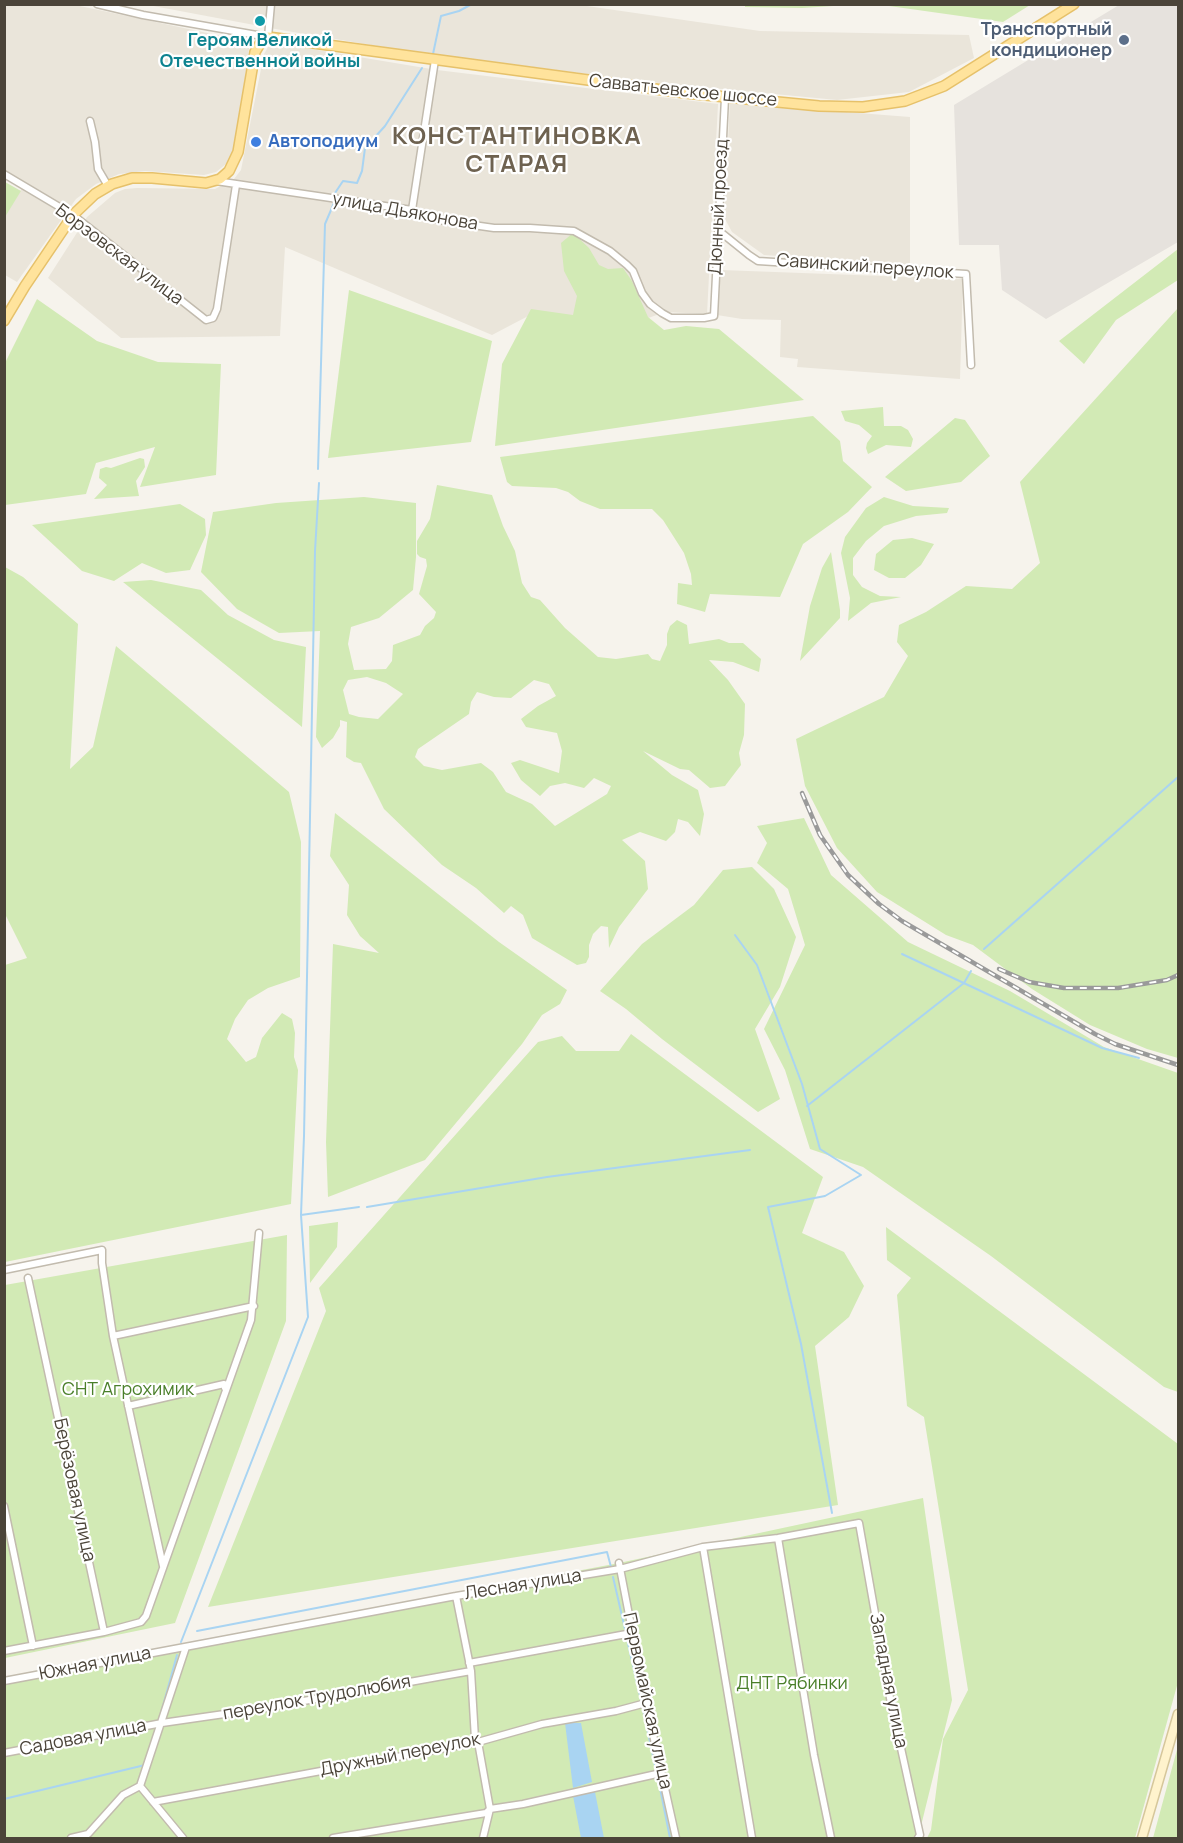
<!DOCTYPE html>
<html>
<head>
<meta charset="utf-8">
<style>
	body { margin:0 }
	#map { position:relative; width:1183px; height:1843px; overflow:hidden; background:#f6f3ec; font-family:Manrope,sans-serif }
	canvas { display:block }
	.frame { position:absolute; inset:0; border:6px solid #4b4439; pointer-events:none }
</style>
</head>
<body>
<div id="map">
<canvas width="1183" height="1843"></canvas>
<div class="frame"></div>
</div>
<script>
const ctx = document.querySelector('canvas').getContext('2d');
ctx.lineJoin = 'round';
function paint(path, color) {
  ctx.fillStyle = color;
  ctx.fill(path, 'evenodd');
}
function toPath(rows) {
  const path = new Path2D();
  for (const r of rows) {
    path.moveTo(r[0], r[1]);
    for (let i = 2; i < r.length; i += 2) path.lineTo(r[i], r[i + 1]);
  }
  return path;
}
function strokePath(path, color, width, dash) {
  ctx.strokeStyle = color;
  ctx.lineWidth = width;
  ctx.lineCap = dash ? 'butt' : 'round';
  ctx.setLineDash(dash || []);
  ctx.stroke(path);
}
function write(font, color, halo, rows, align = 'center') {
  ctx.font = font + ' Manrope,sans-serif';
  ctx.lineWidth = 4.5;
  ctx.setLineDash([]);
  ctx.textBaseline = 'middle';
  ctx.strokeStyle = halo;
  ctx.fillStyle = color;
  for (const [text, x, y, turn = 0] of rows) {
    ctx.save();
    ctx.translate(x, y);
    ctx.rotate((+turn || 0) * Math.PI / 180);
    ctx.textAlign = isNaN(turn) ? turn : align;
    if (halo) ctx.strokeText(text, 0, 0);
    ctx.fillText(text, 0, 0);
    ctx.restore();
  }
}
const residential = toPath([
	[573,4,760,31,969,35,974,58,909,92,837,100,649,82,395,49,281,30,148,5],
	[5,5,75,5,250,42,236,142,233,154,226,164,216,172,204,175,145,171,119,174,96,184,76,199,17,282,5,275,4,217,25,183,5,170],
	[275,43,437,70,718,104,707,314,665,312,640,321,532,314,492,335,285,247,280,336,121,338,48,278,87,217,115,193,125,189,137,188,215,189,234,179,241,170,264,54,268,47],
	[730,103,910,117,910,265,764,255,732,232,724,217],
	[721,270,963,279,960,379,797,367,798,359,780,357,781,320,742,319,717,315]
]);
const industrial = toPath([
	[1119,5,1178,5,1178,242,1046,319,1002,290,999,245,959,245,954,105]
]);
const green = toPath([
	[745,5,745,4,849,5,802,8,745,7],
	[882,5,1030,5,1003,22],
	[5,182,21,191,5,217],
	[573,233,589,248,599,265,608,269,623,268,632,281,648,317,664,330,686,326,719,329,804,400,495,446,502,364,531,309,573,315,577,296,564,271,561,243],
	[1178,249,1178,280,1116,320,1084,364,1059,341],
	[349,290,492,341,471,442,328,458],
	[37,299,97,341,158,362,221,364,216,475,140,487,155,447,96,463,86,494,5,505,5,363],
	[1178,308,1178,1058,1147,1049,1090,1025,1032,989,973,945,946,935,877,892,837,848,805,786,796,739,884,697,908,656,897,642,899,625,926,612,966,586,1012,589,1040,563,1020,482],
	[883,407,884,426,901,426,908,430,913,439,911,447,886,445,868,454,866,448,867,443,872,436,859,425,845,421,841,411],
	[813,416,840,441,843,461,872,487,848,512,803,544,780,597,710,594,705,612,677,604,678,583,692,585,691,574,684,553,663,520,652,509,600,509,580,501,568,492,556,488,512,486,507,482,500,457],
	[955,418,965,420,990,456,961,482,906,491,885,477],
	[140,458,144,459,145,467,136,481,139,496,94,499,107,485,99,478,100,469,106,467,111,468],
	[437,485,492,495,503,526,515,551,522,583,531,597,540,600,565,628,598,657,616,659,648,654,652,659,660,661,667,645,667,634,670,626,677,620,687,625,689,644,719,639,729,643,743,643,761,659,759,672,733,662,709,660,728,680,745,704,744,735,739,753,741,765,725,786,710,788,689,770,680,769,643,751,672,775,698,790,704,814,700,836,688,822,678,819,675,832,666,841,640,832,622,840,645,861,648,889,619,927,609,948,608,927,601,926,593,934,589,945,589,957,586,963,577,965,532,938,523,915,511,906,504,913,476,888,442,865,384,809,361,763,354,762,346,757,347,722,340,720,340,726,333,738,322,748,316,737,320,631,279,633,237,609,201,572,213,512,276,503,364,497,416,503,416,557,413,590,379,618,351,627,348,644,354,670,386,669,392,661,393,645,420,635,425,626,434,618,436,612,419,594,427,566,426,559,420,557,417,554,417,541,430,519],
	[367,677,386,683,403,694,378,719,359,717,349,714,343,690,348,680],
	[534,680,549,684,556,696,538,706,521,719,526,727,557,733,562,751,559,773,520,760,511,763,521,780,540,796,550,786,565,783,584,788,594,778,611,786,607,794,555,826,532,804,506,792,493,772,481,763,442,770,424,766,415,757,418,749,469,714,471,702,477,692,494,697,511,698],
	[884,497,913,506,949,508,947,513,916,516,884,526,866,541,853,558,853,575,862,587,880,596,901,597,871,603,848,621,850,598,841,553,845,537,866,508],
	[180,504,205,519,206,535,190,570,166,573,142,563,114,581,82,571,32,525],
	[912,538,934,544,921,565,905,578,889,578,874,570,876,554,893,540],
	[831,552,840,610,840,618,800,661,810,606,822,568],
	[5,567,23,577,78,624,70,769,93,747,116,646,289,792,301,842,300,977,268,988,248,1000,235,1019,227,1039,246,1062,256,1057,262,1038,282,1013,292,1019,295,1033,294,1057,298,1070,291,1204,5,1262,5,965,27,958,5,914],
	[151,580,201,590,228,615,274,640,306,647,302,727,123,582],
	[335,813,499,942,567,990,560,1004,542,1015,522,1044,425,1160,328,1197,326,1142,333,944,379,953,360,936,347,915,349,885,330,856],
	[804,818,831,875,908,942,1010,991,1104,1047,1178,1073,1178,1392,1164,1387,991,1256,863,1167,810,1149,785,1070,764,1029,805,945,788,889,757,863,767,843,757,826],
	[752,867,774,889,796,937,780,987,755,1029,780,1099,758,1112,662,1039,626,1009,600,991,642,944,694,905,723,870],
	[631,1034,823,1177,802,1233,844,1252,864,1286,849,1317,815,1346,838,1505,208,1607,326,1311,319,1288,538,1042,562,1036,576,1051,619,1051],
	[338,1222,337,1247,310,1283,309,1226],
	[886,1227,1178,1444,1178,1682,1135,1838,927,1838,931,1830,943,1739,968,1690,924,1417,907,1406,897,1295,911,1278,887,1260],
	[287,1235,286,1321,175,1623,5,1658,5,1285],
	[923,1498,952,1700,918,1838,5,1838,5,1679,619,1563],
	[1178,1746,1178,1838,1153,1838]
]);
const water = toPath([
	[565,1723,581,1723,592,1782,573,1788],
	[595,1792,604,1838,581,1838,573,1796]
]);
const stream = toPath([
	[433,54,441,16,459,11,472,4],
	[335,193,343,181,357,183,362,171,365,148,385,126,422,68],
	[318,469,325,224,334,203],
	[735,935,757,965,802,1084,820,1149,861,1175,825,1196,768,1207,801,1344,832,1513],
	[984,949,1178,777],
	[902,954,1102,1048,1139,1058],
	[807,1106,964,983,971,971],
	[367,1207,547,1177,750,1150],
	[301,1215,359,1207],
	[613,1577,625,1629],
	[197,1631,607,1552,611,1567],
	[627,1639,641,1700],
	[181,1642,308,1317,301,1215,304,1136,315,551,319,483],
	[643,1709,656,1770],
	[161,1713,177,1655],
	[658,1778,670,1838],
	[4,1799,145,1765]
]);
const minor = toPath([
	[97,4,143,15,268,37,271,4],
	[90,121,95,142,98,169,108,186],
	[4,174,73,215,206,320,213,318,217,309,236,185],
	[216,181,412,210,438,220,494,228,530,228,574,231,610,251,627,265,633,271,642,293,650,304,662,313,671,318,704,318,714,316,725,98],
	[412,210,435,60],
	[718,230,749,255,758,261,966,274,971,365],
	[4,1270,102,1250,102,1263,113,1336,163,1566],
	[28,1278,104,1632],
	[113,1336,254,1306],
	[128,1406,224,1384,225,1388],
	[4,1506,33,1646],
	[778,1538,814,1755,831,1838],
	[703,1547,752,1838],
	[619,1563,646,1703,676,1838],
	[456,1596,471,1671,475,1739,478,1742,490,1809,483,1838],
	[4,1651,104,1632,141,1622,146,1616,251,1320,259,1233],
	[469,1663,632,1633],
	[4,1681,456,1596,620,1569,703,1547,778,1538,859,1523,890,1698,920,1835,918,1838],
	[4,1753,162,1723,259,1709,471,1671],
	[153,1802,478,1742,542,1724,616,1711,646,1703],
	[71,1838,88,1834,123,1795,140,1786],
	[183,1838,140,1786,186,1647],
	[333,1838,486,1813,490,1809,523,1804,661,1773]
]);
const secondary = toPath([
	[1142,1838,1178,1714]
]);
const primary = toPath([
	[4,321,25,286,73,215,95,194,112,184,132,178,152,178,206,183,220,179,229,171,238,152,255,52,261,42,268,37,685,93,819,106,863,107,905,101,944,86,1074,4]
]);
const rail = toPath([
	[802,793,820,835,848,875,879,904,902,921,1095,1034,1115,1044,1178,1065],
	[999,969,1029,982,1064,988,1118,988,1167,980,1178,975]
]);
const markers = [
	[260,21,6,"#0f9aa8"],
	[1124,40,6,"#5c6f8a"],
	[256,142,6,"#3f7fe0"]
];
const serviceNames = [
	["Транспортный",1112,30],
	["кондиционер",1112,51]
];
const cultureNames = [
	["Героям Великой",260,41],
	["Отечественной войны",260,62]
];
const streetNames = [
	["Савватьевское шоссе",683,91,6],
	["Дюнный проезд",719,207,-87],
	["улица Дьяконова",405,212,10],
	["Борзовская улица",119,255,37],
	["Савинский переулок",865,267,4],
	["Берёзовая улица",74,1490,78],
	["Лесная улица",523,1585,-9],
	["Южная улица",95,1664,-11],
	["Западная улица",888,1681,79],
	["переулок Трудолюбия",317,1698,-10],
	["Первомайская улица",647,1701,78],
	["Садовая улица",83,1738,-11],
	["Дружный переулок",400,1755,-11]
];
const shopNames = [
	["Автоподиум",268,142]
];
const parkNames = [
	["СНТ Агрохимик",128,1390],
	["ДНТ Рябинки",792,1684]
];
const districtNames = [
	["КОНСТАНТИНОВКА",517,137],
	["СТАРАЯ",517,165]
];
paint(residential, '#eae5da');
paint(industrial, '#e6e2dd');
paint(green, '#d2eab5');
paint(water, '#a9d4f2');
strokePath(stream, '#a9d4f2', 2);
strokePath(minor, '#c2bbae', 9);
strokePath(secondary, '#d6c79b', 11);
strokePath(primary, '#e6c16a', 12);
strokePath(minor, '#fff', 6);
strokePath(secondary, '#fff3cd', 8);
strokePath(primary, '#ffe39c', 9);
strokePath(rail, '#9a9a9a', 4.5);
strokePath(rail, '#fff', 2, [7]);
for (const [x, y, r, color] of markers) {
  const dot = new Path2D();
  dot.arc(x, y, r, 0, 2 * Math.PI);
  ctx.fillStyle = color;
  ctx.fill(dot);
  strokePath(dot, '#fff', 2);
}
write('bold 18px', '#4e5e75', '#fff', serviceNames, 'right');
write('bold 18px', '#0d838f', '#fff', cultureNames);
write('18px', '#4b4439', '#fff', streetNames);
write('bold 18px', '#366cbe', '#fff', shopNames, 'left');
write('18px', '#4a7f2a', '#fff', parkNames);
ctx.letterSpacing = '1.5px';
write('bold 24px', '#6e6250', '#fff', districtNames);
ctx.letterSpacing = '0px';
</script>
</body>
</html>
